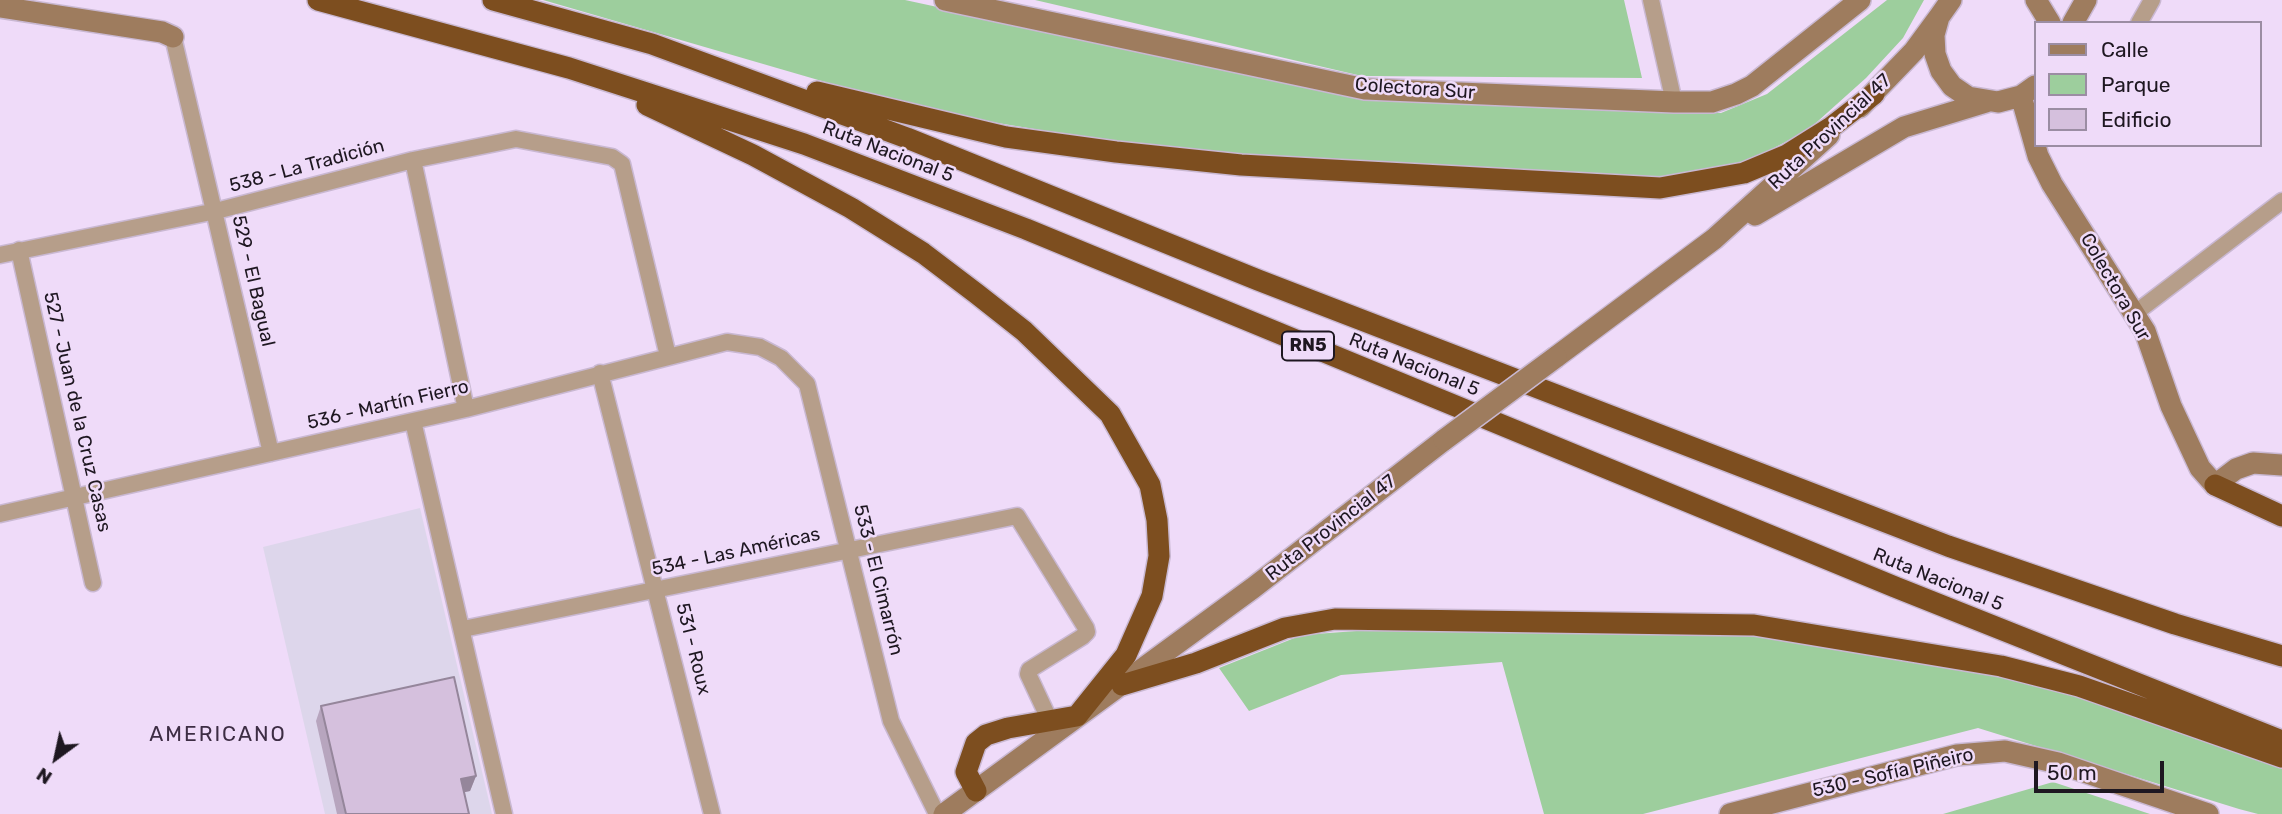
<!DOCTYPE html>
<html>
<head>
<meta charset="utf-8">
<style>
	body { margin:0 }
	#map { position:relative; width:2282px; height:814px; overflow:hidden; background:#efdbf9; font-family:Rubik,sans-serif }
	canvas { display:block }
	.legend { position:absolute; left:2034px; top:21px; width:228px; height:126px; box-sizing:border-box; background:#efdbf9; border:2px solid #9b8da3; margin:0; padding:9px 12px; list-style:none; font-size:21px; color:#1e1721 }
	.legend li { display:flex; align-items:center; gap:14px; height:35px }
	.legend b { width:35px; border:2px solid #9b8da3 }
	.north { position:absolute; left:21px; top:723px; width:70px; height:70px; -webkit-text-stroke:5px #efdbf9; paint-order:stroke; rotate:213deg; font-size:19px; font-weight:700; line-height:28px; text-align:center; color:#1e1721 }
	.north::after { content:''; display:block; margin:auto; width:24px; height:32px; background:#1e1721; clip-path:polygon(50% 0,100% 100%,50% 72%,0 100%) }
	.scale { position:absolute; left:2034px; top:761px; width:130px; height:32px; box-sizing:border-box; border:4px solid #1e1721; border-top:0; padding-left:9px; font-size:21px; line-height:24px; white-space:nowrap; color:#1e1721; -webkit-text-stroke:5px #efdbf9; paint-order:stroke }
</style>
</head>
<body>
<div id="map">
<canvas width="2282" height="814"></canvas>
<ul class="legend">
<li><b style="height:9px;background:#9e7c5e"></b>Calle</li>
<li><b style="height:19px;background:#9dce9d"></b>Parque</li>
<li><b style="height:19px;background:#d5c0dd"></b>Edificio</li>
</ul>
<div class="north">N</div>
<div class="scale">50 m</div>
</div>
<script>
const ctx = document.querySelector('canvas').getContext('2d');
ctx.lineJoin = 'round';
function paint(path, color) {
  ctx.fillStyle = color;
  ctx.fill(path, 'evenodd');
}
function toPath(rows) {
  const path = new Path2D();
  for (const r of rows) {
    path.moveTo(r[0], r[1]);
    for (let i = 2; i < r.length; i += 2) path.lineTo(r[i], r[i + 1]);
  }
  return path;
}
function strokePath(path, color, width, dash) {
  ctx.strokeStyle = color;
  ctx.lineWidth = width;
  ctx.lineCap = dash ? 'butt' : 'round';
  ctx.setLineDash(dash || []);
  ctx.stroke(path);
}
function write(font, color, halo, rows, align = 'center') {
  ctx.font = font + ' Rubik,sans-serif';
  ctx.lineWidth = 5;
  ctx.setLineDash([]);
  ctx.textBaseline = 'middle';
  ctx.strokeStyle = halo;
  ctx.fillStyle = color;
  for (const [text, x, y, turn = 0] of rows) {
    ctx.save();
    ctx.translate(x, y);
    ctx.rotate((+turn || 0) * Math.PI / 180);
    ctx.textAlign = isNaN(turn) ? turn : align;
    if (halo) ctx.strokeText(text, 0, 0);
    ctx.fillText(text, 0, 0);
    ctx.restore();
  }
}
const industrial = toPath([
	[420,508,492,814,325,814,263,547]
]);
const green = toPath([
	[543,0,905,0,1363,99,1667,113,1721,113,1767,94,1887,0,1924,0,1903,38,1866,78,1808,130,1738,167,1680,179,1186,154,925,111],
	[1035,0,1624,0,1642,78,1362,76],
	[1370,630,1755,636,1832,645,1999,677,2075,694,2282,769,2282,814,2258,814,2239,809,1978,728,1643,814,1544,814,1502,662,1341,675,1249,711,1219,668,1302,635],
	[2053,782,2150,814,1943,814]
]);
const street = toPath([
	[1651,0,1674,102],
	[2139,23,2152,0],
	[173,37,271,453],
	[413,160,466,409],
	[19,250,93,583],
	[0,255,216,211,413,160,516,139,612,157,622,164,668,356],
	[2134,314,2282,201],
	[600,373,712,814],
	[413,421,504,814],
	[0,514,466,409,727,342,760,347,781,358,807,384,891,721,937,814],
	[463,629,1017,516,1086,628,1087,632,1082,637,1029,670,1028,674,1050,721]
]);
const secondary = toPath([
	[945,0,1365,89,1674,102,1712,102,1736,94,1752,86,1860,0],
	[1951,0,1939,17,1934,35,1935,54,1941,71,1952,86,1968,97,1998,102,2021,96,2035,86],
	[2036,0,2050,23],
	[0,7,162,32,173,37],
	[2073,23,2086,0],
	[2021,96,2038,156,2052,184,2145,331,2171,406,2200,468,2215,485,2236,469,2253,463,2282,465],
	[1860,107,1914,51,1939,17],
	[1755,215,1904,127,1986,102],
	[1556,357,1714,239,1829,135],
	[944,814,1253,588,1444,440],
	[1730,814,1957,755,2005,751,2058,763,2208,814]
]);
const highway = toPath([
	[318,0,569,68,804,144,1026,229,1895,587,2282,741],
	[493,0,652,44,907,138,1258,280,1948,546,2175,624,2282,656],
	[817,92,1006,137,1116,152,1241,165,1660,188,1744,173,1787,155,1830,128,1874,94],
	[647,105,753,155,851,208,923,253,977,294,1024,331,1110,414,1150,485,1157,520,1159,556,1152,596,1126,655,1077,716,1008,728,986,735,976,743,966,772,976,791],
	[2215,485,2282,516],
	[1122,685,1196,663,1285,628,1335,619,1754,625,2001,666,2079,686,2282,757]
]);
const secondaryBridge = toPath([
	[1444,440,1556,357]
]);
const wall = toPath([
	[321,706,476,776,470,791,464,792,469,814,337,814,316,721]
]);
const shadedWall = toPath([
	[476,776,470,791,455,794,461,779]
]);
const building = toPath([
	[454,677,476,776,461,779,469,814,346,814,321,706,454,677]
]);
const shields = [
	[1308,346,52]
];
const shieldNames = [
	["RN5",1308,346]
];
const streetNames = [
	["Colectora Sur",1415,89,4],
	["Ruta Provincial 47",1830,132,-43],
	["Ruta Nacional 5",888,152,21],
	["538 - La Tradición",307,166,-15],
	["529 - El Bagual",253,281,77],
	["Colectora Sur",2115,287,60],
	["Ruta Nacional 5",1414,365,22],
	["536 - Martín Fierro",388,405,-13],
	["527 - Juan de la Cruz Casas",77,412,77],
	["Ruta Provincial 47",1331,528,-38],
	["534 - Las Américas",736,552,-12],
	["533 - El Cimarrón",878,580,76],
	["Ruta Nacional 5",1938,580,22],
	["531 - Roux",693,649,76],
	["530 - Sofía Piñeiro",1893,773,-13]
];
const neighbourhoodNames = [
	["AMERICANO",218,735]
];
paint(industrial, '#ddd6eb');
paint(green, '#9dce9d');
strokePath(street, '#c9b8d2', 19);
strokePath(secondary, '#c9b8d2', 24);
strokePath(highway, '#c9b8d2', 24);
strokePath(street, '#b69e8a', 16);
strokePath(secondary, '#9e7c5e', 21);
strokePath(highway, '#7d4e1f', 21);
strokePath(secondaryBridge, '#c9b8d2', 24, []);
strokePath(secondaryBridge, '#9e7c5e', 21);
paint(wall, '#b7a5be');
paint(shadedWall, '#95869b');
paint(building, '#d5c0dd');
strokePath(building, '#95869b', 2);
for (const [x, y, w] of shields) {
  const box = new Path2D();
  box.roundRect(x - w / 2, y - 14.5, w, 29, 5);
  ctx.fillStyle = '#efdbf9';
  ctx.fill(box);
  strokePath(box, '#1e1721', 2);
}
write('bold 18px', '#1e1721', null, shieldNames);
write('19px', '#1e1721', '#efdbf9', streetNames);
ctx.letterSpacing = '2px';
write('21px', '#3d2d44', '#efdbf9', neighbourhoodNames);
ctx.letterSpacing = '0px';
</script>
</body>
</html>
